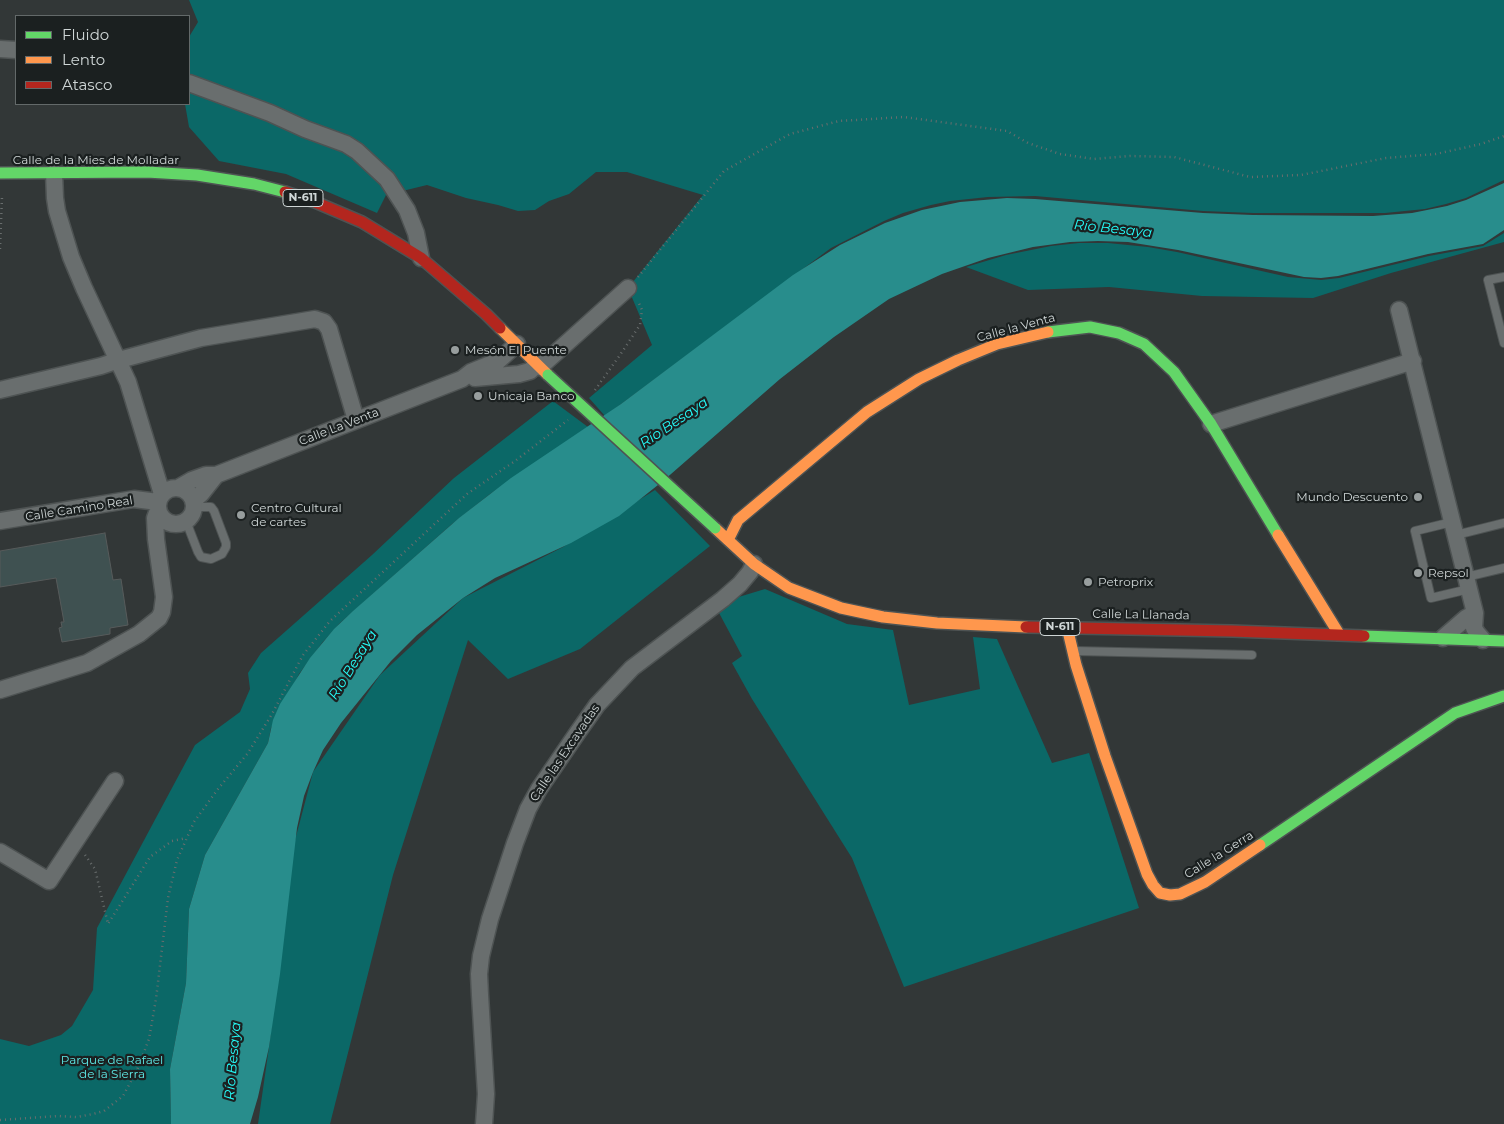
<!DOCTYPE html>
<html>
<head>
<meta charset="utf-8">
<style>
	body { margin:0 }
	#map { position:relative; width:1504px; height:1124px; overflow:hidden; background:#323737; font-family:Montserrat,sans-serif }
	canvas { display:block }
	.legend { position:absolute; left:15px; top:15px; width:175px; height:90px; box-sizing:border-box; background:#1b2020; border:1px solid #636969; margin:0; padding:6px 9px; list-style:none; font-size:15px; color:#cfd6d6 }
	.legend li { display:flex; align-items:center; gap:10px; height:25px }
	.legend b { width:25px; border:1px solid #636969 }
</style>
</head>
<body>
<div id="map">
<canvas width="1504" height="1124"></canvas>
<ul class="legend">
<li><b style="height:6px;background:#63d668"></b>Fluido</li>
<li><b style="height:6px;background:#ff974d"></b>Lento</li>
<li><b style="height:6px;background:#b3261e"></b>Atasco</li>
</ul>
</div>
<script>
const ctx = document.querySelector('canvas').getContext('2d');
ctx.lineJoin = 'round';
function paint(path, color) {
  ctx.fillStyle = color;
  ctx.fill(path, 'evenodd');
}
function toPath(rows) {
  const path = new Path2D();
  for (const r of rows) {
    if (r.length === 3) {
      path.moveTo(r[0] + r[2], r[1]);
      path.arc(r[0], r[1], r[2], 0, 2 * Math.PI);
      continue;
    }
    path.moveTo(r[0], r[1]);
    for (let i = 2; i < r.length; i += 2) path.lineTo(r[i], r[i + 1]);
  }
  return path;
}
function strokePath(path, color, width, dash) {
  ctx.strokeStyle = color;
  ctx.lineWidth = width;
  ctx.lineCap = dash ? 'butt' : 'round';
  ctx.setLineDash(dash || []);
  ctx.stroke(path);
}
function write(font, color, halo, rows, align = 'center') {
  ctx.font = font + ' Montserrat,sans-serif';
  ctx.lineWidth = 4.5;
  ctx.setLineDash([]);
  ctx.textBaseline = 'middle';
  ctx.strokeStyle = halo;
  ctx.fillStyle = color;
  for (const [text, x, y, turn = 0] of rows) {
    ctx.save();
    ctx.translate(x, y);
    ctx.rotate((+turn || 0) * Math.PI / 180);
    ctx.textAlign = isNaN(turn) ? turn : align;
    if (halo) ctx.strokeText(text, 0, 0);
    ctx.fillText(text, 0, 0);
    ctx.restore();
  }
}
const green = toPath([
	[189,0,1504,0,1504,180,1466,198,1446,204,1425,209,1385,213,1253,213,1203,211,1035,196,988,197,950,201,931,205,903,213,884,221,831,248,605,416,589,398,652,345,628,288,703,195,627,172,596,172,569,194,549,201,535,210,518,211,498,205,466,198,427,185,386,195,377,213,286,174,219,161,189,127,185,104,189,104,189,37,198,22],
	[1504,233,1504,242,1391,273,1313,298,1202,296,1109,287,1028,290,966,267,1006,255,1051,246,1079,243,1108,243,1148,247,1177,252,1288,277,1321,280,1339,278,1429,256,1483,246],
	[553,401,588,427,490,494,452,524,340,623,322,643,299,674,271,728,268,743,205,855,189,909,186,983,170,1069,171,1124,0,1124,0,1039,29,1046,61,1035,72,1026,93,990,97,928,195,745,240,712,250,689,248,673,261,653,372,555,454,478],
	[655,490,710,546,580,649,508,679,468,640,393,875,330,1124,258,1124,269,1047,294,844,313,772,380,675,463,598,563,547],
	[765,589,847,624,893,630,909,705,980,689,973,637,997,639,1052,763,1089,753,1139,908,904,987,852,858,752,699,732,663,742,656,718,611,732,599]
]);
const water = toPath([
	[1504,183,1504,230,1483,244,1428,254,1338,276,1321,278,1304,277,1178,250,1128,242,1098,241,1070,242,1033,247,988,258,942,274,889,299,834,337,780,379,663,481,619,516,571,543,495,578,463,598,417,635,391,661,341,723,323,750,313,772,304,796,297,828,280,974,269,1047,258,1097,250,1124,171,1124,170,1069,186,983,189,909,205,855,268,743,273,720,280,704,310,658,334,629,353,611,459,518,511,478,621,404,793,275,840,245,885,223,922,210,960,202,1007,198,1035,199,1203,213,1253,215,1373,216,1412,213,1447,206,1466,200]
]);
const building = toPath([
	[105,533,113,580,121,579,128,625,110,628,110,634,62,642,59,628,62,627,61,622,64,622,56,578,0,587,0,551,105,533]
]);
const path = toPath([
	[0,249,2,197],
	[638,277,724,171,790,134,839,121,904,117,1007,131,1028,143,1060,154,1094,159,1130,156,1174,157,1250,177,1301,175,1386,158,1436,154,1481,144,1504,136],
	[595,390,620,355,640,325,642,310,638,301],
	[85,855,95,869,108,924,150,857,172,841,186,838],
	[0,1120,58,1116,77,1117,93,1114,104,1111,123,1096,137,1070,149,1039,156,999,168,898,177,860,194,822,218,789,248,753,272,714,303,655,330,621,467,494,515,461,568,420]
]);
const lane = toPath([
	[1504,277,1488,280,1504,343],
	[186,521,198,552,201,557,211,559,222,554,226,547,226,543,214,511,211,507,194,507],
	[1452,522,1415,531,1431,598,1469,589],
	[1456,535,1504,523],
	[1466,577,1504,568],
	[1075,651,1252,655]
]);
const street = toPath([
	[0,49,16,50],
	[189,83,270,113,305,129,346,144,357,151,387,179,407,210,416,233,421,258],
	[54,173,55,198,57,211,71,257,84,288,128,382,162,494],
	[1399,310,1475,613,1474,628,1477,633,1483,640],
	[540,367,628,288],
	[475,378,519,374,530,371,537,364],
	[0,390,101,366,119,360,201,338,315,319,324,322,329,329,356,420],
	[1211,424,1413,361],
	[176,506,18],
	[178,488,192,480,206,475,216,475,462,379,471,372,498,361,517,344],
	[193,501,201,494,216,475],
	[0,521,134,499,158,502],
	[1443,638,1466,618,1475,613],
	[0,690,87,663,139,634,159,618,162,612,164,597,156,539,155,518,158,510],
	[0,852,49,881,115,781],
	[484,1124,486,1094,480,995,479,974,481,956,490,919,515,843,528,809,539,789,578,732,597,705,615,686,632,668,723,599,740,584,750,572,754,564]
]);
const fast = toPath([
	[0,173,147,172,197,175,254,184,285,192],
	[1048,332,1090,327,1119,333,1144,344,1174,372,1211,424,1278,535],
	[1364,636,1504,641],
	[1260,845,1455,713,1504,696]
]);
const slow = toPath([
	[500,328,548,375],
	[715,528,754,564,789,588,841,608,883,617,937,623,1026,627],
	[1278,535,1339,634],
	[728,540,738,520,867,412,919,379,958,360,997,344,1048,332],
	[1067,627,1076,665,1105,756,1147,874,1153,885,1160,893,1170,895,1180,894,1205,882,1260,845]
]);
const jam = toPath([
	[285,192,315,202,362,222,421,258,486,314,500,328],
	[1026,627,1232,631,1364,636]
]);
const fastBridge = toPath([
	[548,375,715,528]
]);
const markers = [
	[455,350,5,"#989e9e"],
	[478,396,5,"#989e9e"],
	[1418,497,5,"#989e9e"],
	[241,515,5,"#989e9e"],
	[1418,573,5,"#989e9e"],
	[1088,582,5,"#989e9e"]
];
const shields = [
	[303,198,40],
	[1060,627,40]
];
const shieldNames = [
	["N-611",303,198],
	["N-611",1060,627]
];
const streetNames = [
	["Calle de la Mies de Molladar",96,160],
	["Calle la Venta",1016,328,-15],
	["Calle La Venta",339,427,-21],
	["Calle Camino Real",79,509,-9],
	["Calle La Llanada",1141,615,1],
	["Calle las Excavadas",565,753,-56],
	["Calle la Gerra",1219,855,-32]
];
const poiNames = [
	["Mesón El Puente",465,350],
	["Unicaja Banco",488,396],
	["Mundo Descuento",1408,497,"right"],
	["Centro Cultural",251,508],
	["de cartes",251,522],
	["Repsol",1428,573],
	["Petroprix",1098,582]
];
const parkNames = [
	["Parque de Rafael",112,1060],
	["de la Sierra",112,1074]
];
const waterNames = [
	["Río Besaya",1113,229,6],
	["Río Besaya",674,423,-34],
	["Río Besaya",353,665,-58],
	["Río Besaya",233,1061,-85]
];
paint(green, '#0b6867');
paint(water, '#288d8c');
paint(building, '#3f5151');
strokePath(building, '#575b5b', 1);
strokePath(lane, '#4e5353', 10);
strokePath(street, '#4e5353', 19);
strokePath(fast, '#4e5353', 14);
strokePath(slow, '#4e5353', 14);
strokePath(jam, '#4e5353', 14);
strokePath(path, '#696e6e', 2.5, [1, 4]);
strokePath(lane, '#696e6e', 8);
strokePath(street, '#696e6e', 16);
strokePath(fast, '#63d668', 11);
strokePath(slow, '#ff974d', 11);
strokePath(jam, '#b3261e', 11);
strokePath(fastBridge, '#4e5353', 14, []);
strokePath(fastBridge, '#63d668', 11);
for (const [x, y, r, color] of markers) {
  const dot = new Path2D();
  dot.arc(x, y, r, 0, 2 * Math.PI);
  ctx.fillStyle = color;
  ctx.fill(dot);
  strokePath(dot, '#1b2020', 2);
}
for (const [x, y, w] of shields) {
  const box = new Path2D();
  box.roundRect(x - w / 2, y - 8.5, w, 17, 4);
  ctx.fillStyle = '#1b2020';
  ctx.fill(box);
  strokePath(box, '#cfd6d6', 1);
}
write('bold 11px', '#cfd6d6', null, shieldNames);
write('12px', '#cfd6d6', '#1b2020', streetNames);
write('12px', '#cfd6d6', '#1b2020', poiNames, 'left');
write('12px', '#5ee9e6', '#1b2020', parkNames);
write('italic 14px', '#25fbf8', '#1b2020', waterNames);
</script>
</body>
</html>
